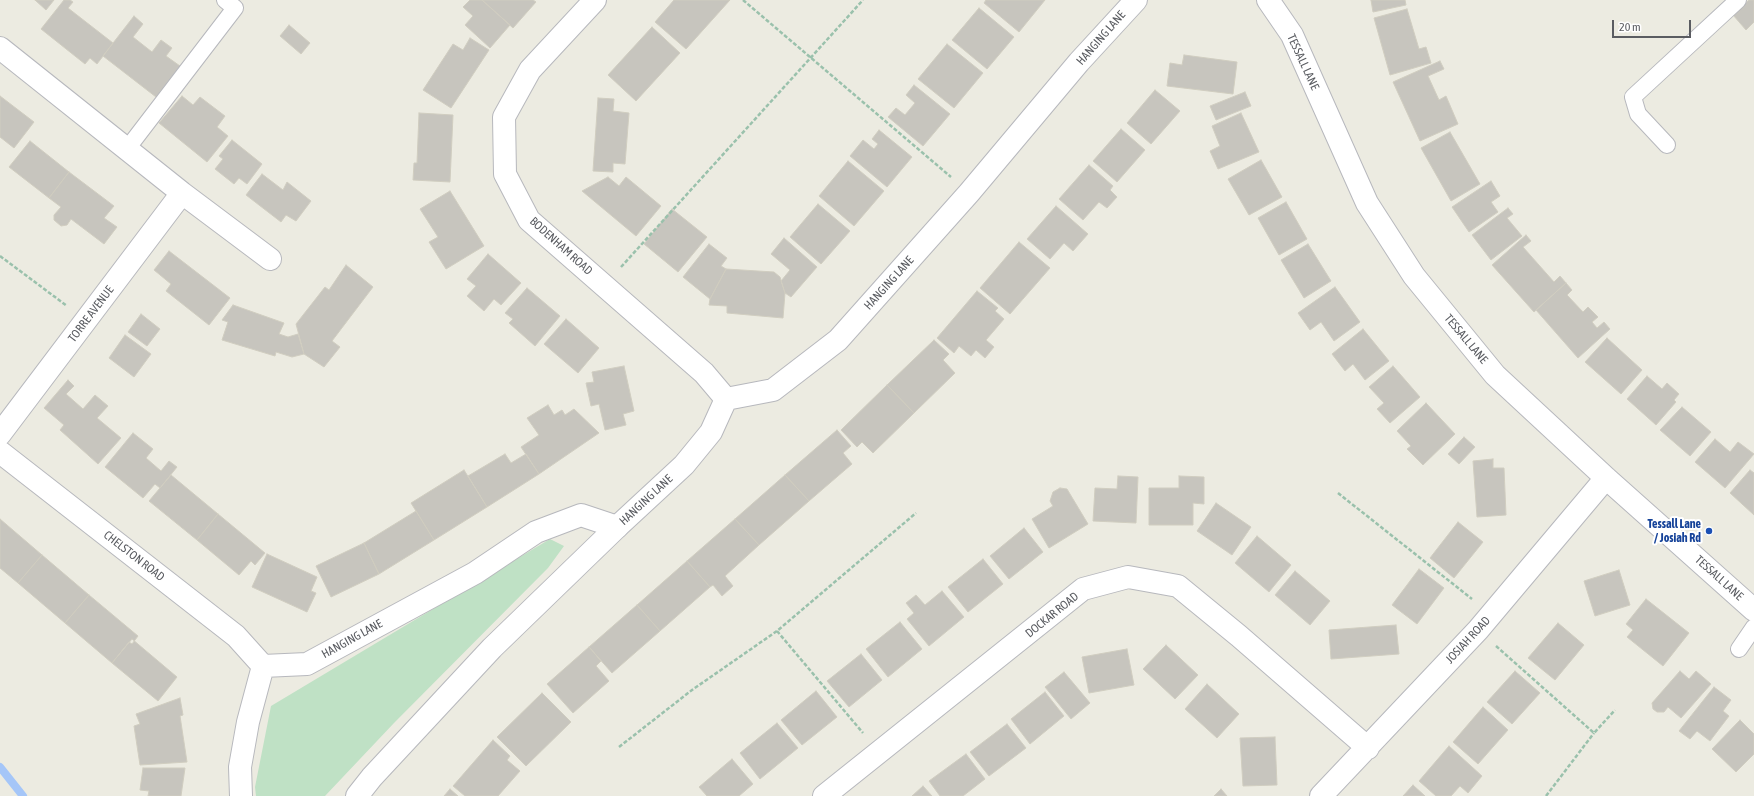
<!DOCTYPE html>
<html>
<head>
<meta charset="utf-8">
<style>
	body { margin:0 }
	#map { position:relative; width:1754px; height:796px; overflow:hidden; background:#ecebe1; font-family:"Asap Condensed",sans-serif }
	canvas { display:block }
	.scale { position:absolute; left:1612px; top:20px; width:79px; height:18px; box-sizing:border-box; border:2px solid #5a5c61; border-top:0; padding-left:5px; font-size:12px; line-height:14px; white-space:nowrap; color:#5a5c61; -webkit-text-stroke:3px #fff; paint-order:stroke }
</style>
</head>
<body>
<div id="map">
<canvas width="1754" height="796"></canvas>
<div class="scale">20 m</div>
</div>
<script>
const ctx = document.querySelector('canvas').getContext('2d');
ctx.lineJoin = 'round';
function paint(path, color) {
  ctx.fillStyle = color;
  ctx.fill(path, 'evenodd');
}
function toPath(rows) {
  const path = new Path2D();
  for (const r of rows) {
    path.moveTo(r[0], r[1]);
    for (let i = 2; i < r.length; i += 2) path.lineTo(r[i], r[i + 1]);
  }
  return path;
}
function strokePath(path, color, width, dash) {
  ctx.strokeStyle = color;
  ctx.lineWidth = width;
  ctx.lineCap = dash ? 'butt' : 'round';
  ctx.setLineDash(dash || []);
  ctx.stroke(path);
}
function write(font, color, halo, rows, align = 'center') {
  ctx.font = font + ' "Asap Condensed",sans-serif';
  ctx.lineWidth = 4;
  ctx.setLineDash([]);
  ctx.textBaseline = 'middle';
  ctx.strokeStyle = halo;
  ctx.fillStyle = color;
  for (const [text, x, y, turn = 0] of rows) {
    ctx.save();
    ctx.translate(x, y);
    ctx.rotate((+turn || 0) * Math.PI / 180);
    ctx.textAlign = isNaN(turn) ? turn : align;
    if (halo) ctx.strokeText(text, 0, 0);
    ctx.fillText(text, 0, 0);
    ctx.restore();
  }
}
const green = toPath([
	[550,539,564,546,548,568,394,723,325,796,256,796,255,787,271,706]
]);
const stream = toPath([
	[0,767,23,796]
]);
const building = toPath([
	[35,0,54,0,46,10,35,0],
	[64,0,70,0,73,2,68,8,113,43,97,64,90,58,85,64,41,29,64,0],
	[470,0,482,0,510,25,490,48,465,25,473,16,463,7,470,0],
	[482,0,533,0,536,2,513,28,482,0],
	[674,0,730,0,686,49,655,22,674,0],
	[986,0,1045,0,1019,32,984,3,986,0],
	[1371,0,1405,0,1406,5,1373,12,1371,0],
	[1749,0,1754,0,1754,22,1746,30,1733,15,1749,0],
	[979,8,1014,37,987,69,952,40,979,8],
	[1407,9,1419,49,1426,47,1431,63,1390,75,1374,18,1407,9],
	[134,16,143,24,133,37,152,52,161,40,172,48,166,56,180,66,156,97,103,56,134,16],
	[289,25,310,43,301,54,280,36,289,25],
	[652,27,680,53,636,101,608,75,652,27],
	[470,38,489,50,451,108,423,90,453,44,463,50,470,38],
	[947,44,983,73,954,108,918,79,947,44],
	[1184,55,1237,62,1233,94,1167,86,1170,63,1182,65,1184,55],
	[1440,61,1444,69,1428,76,1439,100,1446,96,1458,124,1420,141,1393,82,1440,61],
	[914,85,950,114,923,146,888,117,896,108,905,115,915,103,906,95,914,85],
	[1155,90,1180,111,1151,144,1127,123,1155,90],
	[1245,92,1251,106,1216,120,1210,106,1245,92],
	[0,96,34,122,14,148,0,137,0,96],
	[182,96,193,105,200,97,225,116,217,127,228,136,207,162,159,123,182,96],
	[598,98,614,99,613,111,629,113,625,164,613,163,613,172,593,171,598,98],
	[419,113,453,115,450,182,413,180,414,163,417,163,419,113],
	[1241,113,1259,152,1218,169,1210,151,1220,146,1212,126,1241,113],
	[1121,129,1145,150,1117,182,1093,161,1121,129],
	[879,130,912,157,887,187,850,156,863,140,874,149,878,144,872,139,879,130],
	[1450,132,1480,184,1451,201,1421,148,1450,132],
	[232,140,262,164,247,184,239,178,234,184,215,169,223,159,219,156,232,140],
	[30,141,69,172,49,198,9,167,30,141],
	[1261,160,1282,197,1249,215,1228,179,1261,160],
	[848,161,884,191,854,226,819,196,848,161],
	[1089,165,1113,186,1110,190,1117,197,1107,208,1099,202,1083,220,1059,199,1089,165],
	[69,172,114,206,104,218,117,227,104,244,71,219,67,225,61,226,54,220,54,215,61,207,49,198,69,172],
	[262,174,283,190,287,182,311,201,296,221,286,215,281,222,246,195,262,174],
	[608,177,619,186,626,177,661,206,636,236,582,191,608,177],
	[1491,181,1500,196,1491,202,1498,212,1469,232,1452,207,1491,181],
	[450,191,484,246,446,269,429,242,438,237,420,209,450,191],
	[1286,202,1307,239,1279,255,1258,218,1286,202],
	[818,204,850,231,821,264,790,237,818,204],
	[1056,206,1088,234,1073,251,1064,243,1050,259,1027,239,1056,206],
	[1508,208,1513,214,1507,218,1522,236,1491,260,1472,235,1508,208],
	[672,209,707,237,678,272,644,244,672,209],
	[1526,235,1531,241,1523,247,1554,282,1560,276,1566,283,1534,312,1492,265,1526,235],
	[784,238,817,267,791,297,785,293,781,281,790,270,771,254,784,238],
	[1019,242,1050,268,1010,314,980,288,1019,242],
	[709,244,727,258,721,266,726,269,710,299,683,277,709,244],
	[1308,244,1331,281,1304,298,1281,260,1308,244],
	[169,251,230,298,209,325,166,291,171,284,154,270,169,251],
	[488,254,521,283,501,305,494,299,484,311,467,296,476,286,467,279,488,254],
	[346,265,373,287,332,341,340,347,324,367,304,354,296,324,325,287,329,290,346,265],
	[726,269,774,272,780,277,785,293,783,318,727,313,727,306,709,305,710,299,726,269],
	[1566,283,1572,290,1567,295,1583,312,1588,307,1598,317,1592,322,1597,328,1604,322,1610,329,1578,358,1536,310,1566,283],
	[1335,287,1360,322,1334,341,1321,322,1310,330,1298,313,1335,287],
	[527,288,560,316,535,346,509,323,513,319,505,313,527,288],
	[977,291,998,308,995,311,1004,319,986,340,994,347,985,358,976,350,971,356,959,346,954,353,937,338,977,291],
	[233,305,284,323,279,334,288,337,298,334,304,354,292,357,276,352,275,356,222,340,228,322,222,320,233,305],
	[141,314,160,329,147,346,128,332,141,314],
	[566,319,599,348,578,373,544,344,566,319],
	[1363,329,1389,361,1365,380,1353,364,1345,371,1332,354,1363,329],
	[125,335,151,354,134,377,109,358,125,335],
	[1607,338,1642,370,1621,394,1585,362,1607,338],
	[934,340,949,354,943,360,955,373,914,413,887,385,934,340],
	[624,366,634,411,623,414,626,425,605,430,599,404,591,406,586,383,594,382,592,372,624,366],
	[1393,366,1420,397,1390,423,1377,409,1384,403,1369,387,1393,366],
	[1647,376,1662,389,1667,383,1679,394,1674,400,1676,402,1656,425,1627,399,1647,376],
	[68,380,74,386,66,394,83,409,95,395,108,406,97,418,121,438,98,464,60,430,64,425,44,408,68,380],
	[887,385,914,413,873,453,862,442,857,447,841,430,887,385],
	[1426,403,1455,434,1423,465,1407,449,1411,446,1397,431,1426,403],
	[548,405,554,415,562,410,565,415,574,409,599,433,539,474,521,447,539,435,527,418,548,405],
	[1682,407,1711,432,1690,456,1660,430,1682,407],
	[837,430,851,446,843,453,852,464,809,501,785,475,837,430],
	[133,433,153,449,146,458,161,471,169,461,177,467,160,488,155,484,143,498,105,467,133,433],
	[1464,437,1475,447,1459,464,1448,454,1464,437],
	[1715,439,1730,452,1738,442,1754,454,1725,488,1695,462,1715,439],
	[505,454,511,463,526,454,539,474,487,507,468,476,505,454],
	[1493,459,1493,468,1504,468,1506,515,1477,517,1473,461,1493,459],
	[464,470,487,507,434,540,411,503,464,470],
	[1750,470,1754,473,1754,515,1730,493,1750,470],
	[171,475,218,514,197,540,149,501,171,475],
	[785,475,809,501,759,545,735,519,785,475],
	[1118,476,1138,477,1136,523,1093,521,1095,488,1117,489,1118,476],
	[1179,476,1204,477,1204,504,1193,503,1193,525,1149,525,1149,488,1179,488,1179,476],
	[1060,488,1067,489,1088,524,1049,548,1032,519,1053,506,1050,501,1053,492,1060,488],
	[1216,503,1251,527,1232,555,1197,531,1216,503],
	[416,511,434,540,379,574,364,543,416,511],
	[218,514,265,553,255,565,251,561,239,575,197,540,218,514],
	[0,519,42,555,18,583,0,568,0,519],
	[735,519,759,545,725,576,733,586,722,596,713,585,710,587,687,561,735,519],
	[1458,522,1483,542,1454,578,1430,558,1458,522],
	[1024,528,1043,552,1009,579,990,556,1024,528],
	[1257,536,1291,565,1269,592,1235,563,1257,536],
	[364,543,379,574,331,597,316,566,364,543],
	[267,554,317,577,311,591,316,593,307,612,252,587,267,554],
	[42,555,89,595,65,623,18,583,42,555],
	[983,559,1003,584,968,612,948,587,983,559],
	[687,561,710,587,660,631,637,605,687,561],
	[1419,569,1444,588,1417,624,1392,605,1419,569],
	[1619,570,1630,605,1595,616,1584,581,1619,570],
	[1295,571,1330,601,1310,625,1275,595,1295,571],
	[942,591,964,617,929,646,907,619,914,613,906,603,916,595,925,605,942,591],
	[89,595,138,636,132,644,129,642,112,663,65,623,89,595],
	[1646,599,1689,633,1663,666,1627,637,1633,630,1626,624,1646,599],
	[637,605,660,631,612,673,589,647,637,605],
	[900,622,922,649,888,677,866,649,900,622],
	[1558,623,1584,645,1555,680,1528,658,1558,623],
	[1396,625,1399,654,1331,659,1329,630,1396,625],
	[132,639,177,677,158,701,112,663,132,639],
	[1166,645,1198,675,1175,699,1143,669,1166,645],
	[589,647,601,661,596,666,609,681,573,713,547,684,589,647],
	[1127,649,1134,685,1089,693,1082,657,1127,649],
	[861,654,882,680,849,707,827,681,861,654],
	[1515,671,1540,693,1512,724,1487,702,1515,671],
	[1680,671,1689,679,1696,671,1711,684,1681,718,1668,707,1664,712,1657,712,1653,709,1652,703,1680,671],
	[1064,672,1090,703,1071,719,1045,687,1064,672],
	[1207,684,1239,714,1217,738,1185,709,1207,684],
	[1714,687,1731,700,1723,711,1729,716,1710,741,1697,731,1690,739,1679,731,1714,687],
	[816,691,837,717,802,745,781,720,816,691],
	[1045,692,1064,716,1030,744,1011,719,1045,692],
	[542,693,571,722,526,766,497,737,542,693],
	[180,698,183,715,180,716,187,762,140,765,134,726,140,724,136,714,180,698],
	[1483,707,1508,730,1478,764,1453,742,1483,707],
	[1740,720,1754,734,1754,754,1736,772,1712,749,1740,720],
	[777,723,798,748,760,779,740,753,777,723],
	[1007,724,1026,748,989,776,970,752,1007,724],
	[1275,737,1277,785,1243,786,1240,738,1275,737],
	[493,740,510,756,507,760,520,771,498,796,465,796,453,786,493,740],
	[1449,746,1482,776,1468,793,1460,786,1451,796,1436,796,1419,781,1449,746],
	[966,754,985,779,963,796,940,796,929,781,966,754],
	[732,759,753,784,739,796,707,796,699,787,732,759],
	[143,768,185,768,181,796,148,796,149,791,140,790,143,768],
	[1413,785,1425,796,1403,796,1413,785],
	[923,786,932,796,912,796,923,786],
	[450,789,458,796,444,796,450,789],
	[1221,789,1227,796,1214,796,1221,789]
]);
const path = toPath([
	[743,0,951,177],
	[0,256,67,306],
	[621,267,863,0],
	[1338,493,1472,599],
	[777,631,863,733],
	[1496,646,1594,733,1615,710],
	[619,747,692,690,777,631,916,513],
	[1546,796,1594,733]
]);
const service = toPath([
	[1667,145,1638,114,1633,97,1738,0],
	[127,149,235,8,225,0],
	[1739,649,1754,627]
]);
const minor = toPath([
	[595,0,530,70,504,117,505,174,529,220,704,373,726,399],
	[1268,0,1292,35,1367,203,1414,276,1495,375,1606,478,1754,610],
	[0,48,182,193,270,259],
	[0,434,182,193],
	[0,452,236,636,263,666],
	[241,796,240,767,248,722,263,666,307,664,475,573,536,532,581,515,617,527],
	[824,796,1083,589,1128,577,1178,586,1239,636,1368,748],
	[1321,796,1478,630,1606,478]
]);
const tertiary = toPath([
	[357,796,372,777,492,648,617,527,684,465,711,432,726,399,773,390,838,340,969,193,1079,62,1136,0]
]);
const markers = [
	[1709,531,4,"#1a4fb4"]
];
const streetNames = [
	["HANGING LANE",1101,38,-49],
	["TESSALL LANE",1303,62,65],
	["BODENHAM ROAD",561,246,42],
	["HANGING LANE",889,283,-48],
	["TORRE AVENUE",91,314,-53],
	["TESSALL LANE",1466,339,50],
	["HANGING LANE",646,500,-43],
	["CHELSTON ROAD",134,556,38],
	["TESSALL LANE",1719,578,42],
	["DOCKAR ROAD",1052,615,-39],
	["HANGING LANE",352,639,-29],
	["JOSIAH ROAD",1468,640,-47]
];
const transitNames = [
	["Tessall Lane",1701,524],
	["/ Josiah Rd",1701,538]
];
paint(green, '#bfe1c5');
strokePath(stream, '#a5c6f8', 8);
paint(building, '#c7c5be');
strokePath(building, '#d0cdc0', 1);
strokePath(service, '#b7b8bd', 18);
strokePath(minor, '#b7b8bd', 24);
strokePath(tertiary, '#b7b8bd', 24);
strokePath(path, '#9ac1ac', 2.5, [4, 2]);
strokePath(service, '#fff', 16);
strokePath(minor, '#fff', 22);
strokePath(tertiary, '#fff', 22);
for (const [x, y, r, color] of markers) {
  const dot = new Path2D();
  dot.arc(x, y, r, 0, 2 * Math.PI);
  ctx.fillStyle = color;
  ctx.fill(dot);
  strokePath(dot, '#fff', 1.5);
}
write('12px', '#5a5c61', '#fff', streetNames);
write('bold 12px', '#164399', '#fff', transitNames, 'right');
</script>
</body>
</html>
